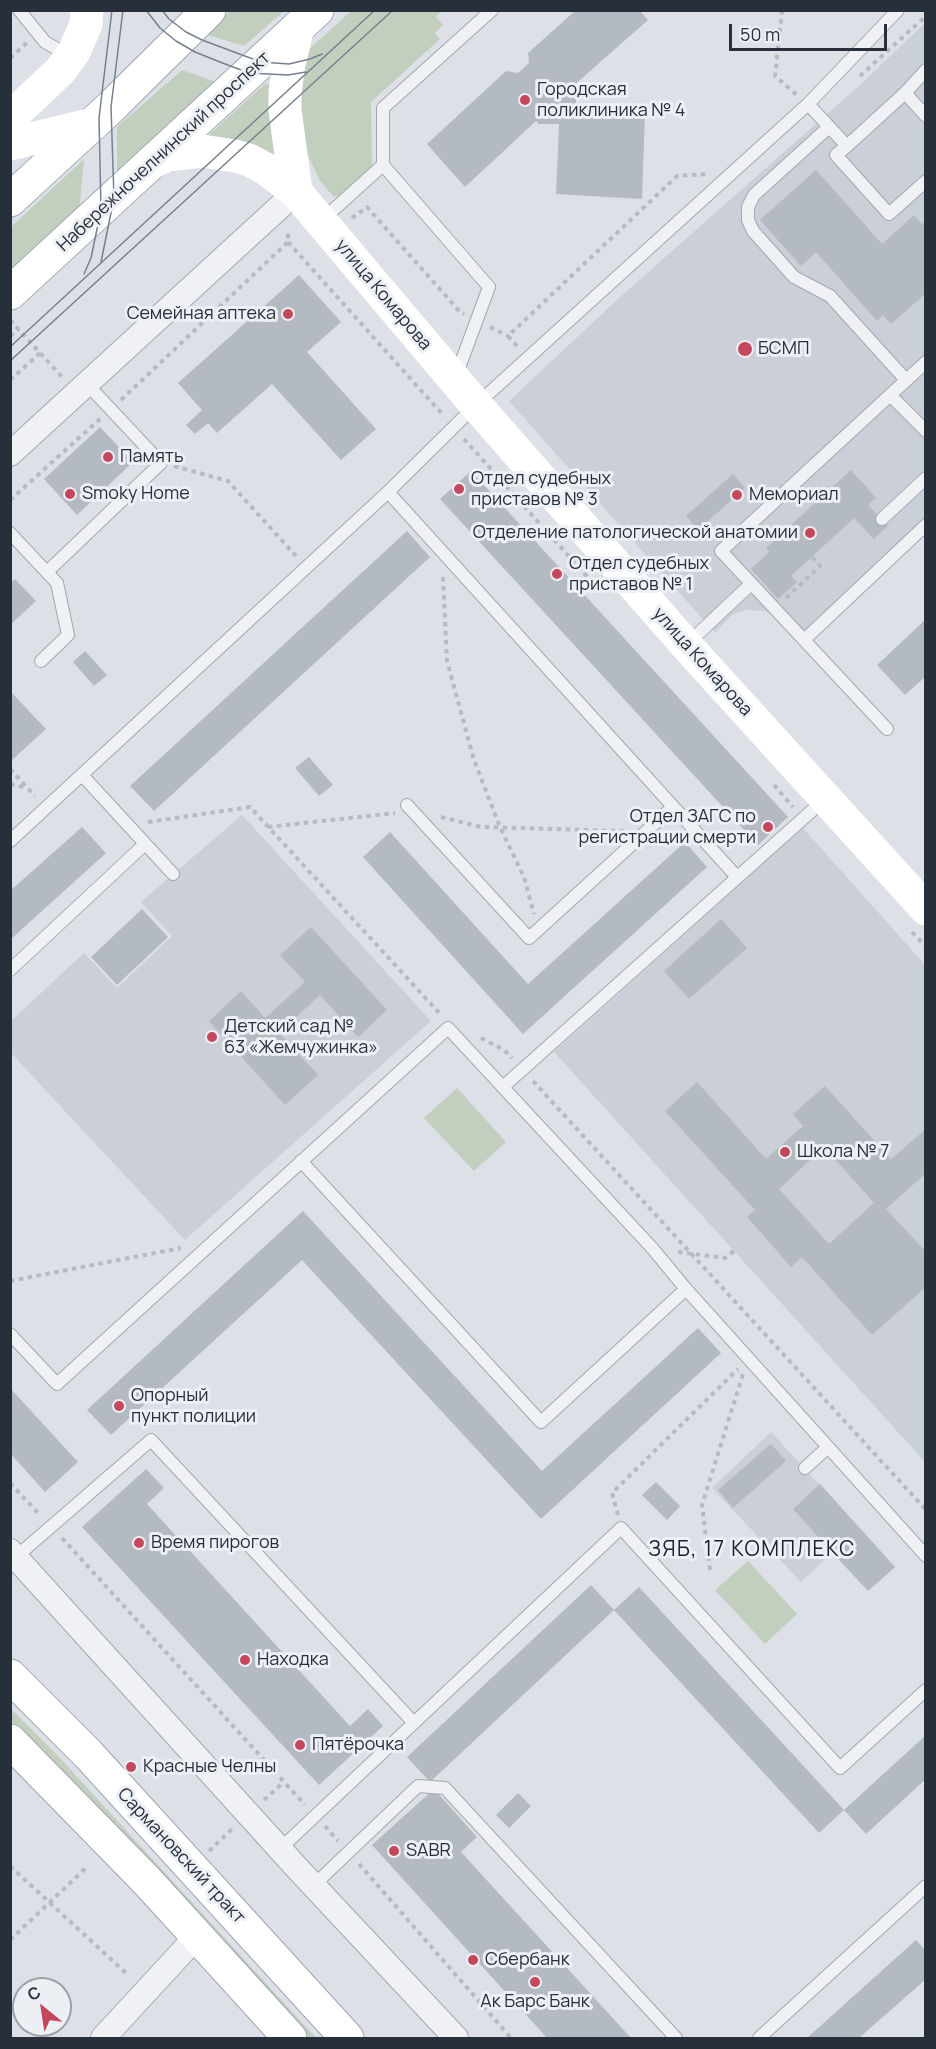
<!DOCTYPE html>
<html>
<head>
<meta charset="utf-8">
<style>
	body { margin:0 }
	#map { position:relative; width:936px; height:2049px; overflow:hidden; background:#dde0e6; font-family:Manrope,sans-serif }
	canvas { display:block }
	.frame { position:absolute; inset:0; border:12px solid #272f3b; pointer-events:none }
	.north { position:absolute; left:12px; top:1977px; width:60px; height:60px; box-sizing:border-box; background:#eceff4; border:2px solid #9da2aa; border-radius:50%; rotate:330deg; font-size:16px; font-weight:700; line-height:24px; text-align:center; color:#272f3b }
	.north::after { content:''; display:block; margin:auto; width:21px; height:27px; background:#c5475c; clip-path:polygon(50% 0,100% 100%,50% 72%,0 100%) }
	.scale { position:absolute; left:729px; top:24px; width:158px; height:27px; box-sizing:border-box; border:3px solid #272f3b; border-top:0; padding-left:8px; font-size:18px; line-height:21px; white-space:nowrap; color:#272f3b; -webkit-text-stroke:4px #eceff4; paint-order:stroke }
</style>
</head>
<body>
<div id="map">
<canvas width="936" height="2049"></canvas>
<div class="frame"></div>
<div class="north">С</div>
<div class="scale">50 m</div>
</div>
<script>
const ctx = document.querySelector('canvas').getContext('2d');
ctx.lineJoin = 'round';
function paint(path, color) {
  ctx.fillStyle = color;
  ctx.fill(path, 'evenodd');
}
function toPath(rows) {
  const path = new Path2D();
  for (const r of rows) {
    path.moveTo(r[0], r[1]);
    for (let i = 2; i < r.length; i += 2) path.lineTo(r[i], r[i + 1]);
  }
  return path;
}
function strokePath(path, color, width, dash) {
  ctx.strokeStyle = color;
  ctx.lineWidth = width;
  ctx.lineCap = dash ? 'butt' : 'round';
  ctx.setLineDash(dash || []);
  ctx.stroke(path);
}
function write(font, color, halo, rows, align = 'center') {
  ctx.font = font + ' Manrope,sans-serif';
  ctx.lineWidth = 6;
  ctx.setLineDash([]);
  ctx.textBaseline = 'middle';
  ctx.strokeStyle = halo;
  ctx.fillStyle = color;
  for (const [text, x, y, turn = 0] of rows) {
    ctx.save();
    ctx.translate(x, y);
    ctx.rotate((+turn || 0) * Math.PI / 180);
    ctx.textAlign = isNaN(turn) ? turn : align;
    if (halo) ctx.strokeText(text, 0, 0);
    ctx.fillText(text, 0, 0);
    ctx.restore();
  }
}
const built = toPath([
	[925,23,925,533,804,648,770,613,763,611,745,610,733,614,715,633,509,401,619,298,862,83],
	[242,815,431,1021,185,1240,11,1053,11,1021,84,953,117,988,172,936,141,902],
	[803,828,925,965,925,1462,554,1052],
	[771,1432,895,1567,868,1591,832,1553,801,1582,712,1488]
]);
const green = toPath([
	[230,11,284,11,244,46,205,34],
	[351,11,442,11,436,17,443,25,435,33,440,39,371,102,372,168,341,196,333,196,320,181,306,151,299,104,305,53],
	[182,70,219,83,117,177,117,127],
	[265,84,276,85,280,157,202,141],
	[84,159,79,212,11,275,11,227],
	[457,1088,506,1142,474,1171,424,1118],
	[748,1561,797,1614,765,1644,715,1590],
	[10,1708,59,1757,316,2038,302,2038,48,1761,11,1722]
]);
const building = toPath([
	[576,10,639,10,648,20,572,87,576,90,576,110,645,114,642,199,556,194,559,124,539,124,536,121,465,187,427,144,506,71,518,73,529,63,528,53],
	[816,170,882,244,914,215,922,224,926,221,926,293,891,324,883,315,877,321,816,252,801,266,760,220],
	[299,275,341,322,307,352,376,429,341,460,272,384,217,433,208,423,195,434,186,425,202,410,178,383],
	[100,427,133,462,77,515,44,479],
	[851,470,876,498,868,505,888,526,874,539,854,518,791,576,797,582,778,599,751,569,769,552,766,548],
	[471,471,788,817,758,845,440,499],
	[733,474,745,488,698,530,686,516],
	[407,531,430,557,154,811,130,786],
	[15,579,36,601,10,625,10,584],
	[926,619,926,676,905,695,877,665],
	[85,651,107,675,94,686,73,662],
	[10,691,46,729,12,760,10,759],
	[309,757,333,785,319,796,295,768],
	[82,827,106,853,10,940,10,891],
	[390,832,528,984,685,842,707,867,523,1034,363,857],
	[142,909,168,937,117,985,91,957],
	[721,919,747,948,689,999,664,971],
	[311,927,387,1010,358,1037,320,995,279,1033,318,1075,285,1105,209,1021,241,991,265,1018,305,982,280,955],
	[697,1082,766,1159,803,1126,793,1114,825,1086,891,1159,926,1129,926,1173,886,1209,926,1252,926,1287,872,1335,802,1257,791,1267,747,1217,755,1210,665,1111],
	[824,1147,874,1203,829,1244,779,1189],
	[303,1211,542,1471,698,1328,721,1353,541,1519,302,1260,111,1435,87,1410],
	[10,1388,78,1462,45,1492,10,1453],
	[771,1444,786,1461,733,1508,718,1490],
	[146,1469,164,1488,147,1504,350,1726,368,1709,383,1726,319,1785,82,1527],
	[656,1482,680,1506,667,1520,642,1495],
	[820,1484,895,1567,868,1591,793,1509],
	[591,1585,614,1610,430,1782,407,1757],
	[639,1587,844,1810,819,1833,614,1610],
	[926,1735,926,1779,866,1834,844,1810],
	[434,1789,477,1837,461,1852,631,2038,547,2038,372,1845],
	[518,1793,531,1806,509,1828,496,1815],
	[916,1940,926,1951,926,1979,859,2038,807,2038]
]);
const path = toPath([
	[782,10,775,76,797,95],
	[10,58,28,42],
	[860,76,926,16],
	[352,218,367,207,460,312,464,314],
	[288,242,443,415],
	[10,320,62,377],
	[490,327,508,336],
	[10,336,19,329],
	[517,346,508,336,677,176,708,174],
	[10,380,40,353],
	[121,400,288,242,288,230],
	[464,439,591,581],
	[174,466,228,481,296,556],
	[10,500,100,419],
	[443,577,447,661,474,760,500,827,524,877,534,914],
	[786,598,820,566,812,557],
	[10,769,35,796],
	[10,784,27,788],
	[774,785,793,807],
	[441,817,481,827,624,831],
	[148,822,250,807,441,1015],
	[268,827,395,813],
	[912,932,926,947],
	[481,1038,504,1050,512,1058],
	[533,1081,926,1510],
	[678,1252,725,1258,734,1251],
	[10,1281,181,1248],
	[10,1483,40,1515],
	[618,1515,612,1493,738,1369],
	[62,1538,305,1805],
	[710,1570,702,1505,743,1374],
	[264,1800,284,1782],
	[325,1826,338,1841],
	[209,1851,232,1829],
	[359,1864,511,2038],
	[10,1866,128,1975],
	[10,1940,87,1867]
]);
const lane = toPath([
	[19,10,45,42,59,50,70,52],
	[905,93,926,116],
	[808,104,847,146,905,93,926,70],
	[829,127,754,195,748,207,748,220,753,231,794,277,830,296,906,380],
	[847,146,836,155,889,214,926,181],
	[383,165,489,287,456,376],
	[321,221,383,165,383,108,492,10],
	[926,362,721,551,804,640,926,525],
	[890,395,926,431],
	[388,492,737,877],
	[882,519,926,478],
	[10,533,57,583,68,635,41,661],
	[47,572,161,463,87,384],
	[804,640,887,729],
	[686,645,751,584],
	[82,775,173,874],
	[407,805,529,938,673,807],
	[10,841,388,492,476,405,808,104,898,10],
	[10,970,145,844],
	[504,1086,825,799],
	[301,1161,541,1422,686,1289],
	[10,1334,57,1384,448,1028,653,1249,686,1289,926,1556],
	[805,1468,828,1447],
	[16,1557,151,1440,414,1723],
	[280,1849,621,1528,840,1768,926,1690],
	[313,1886,418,1786,445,1788,676,2038],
	[759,2038,926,1886]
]);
const street = toPath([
	[10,454,296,192],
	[10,1551,297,1868,456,2038],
	[103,2038,197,1936]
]);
const secondary = toPath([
	[10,118,60,71,74,52,86,24,87,10],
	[10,144,93,124],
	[151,163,167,155,202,151,235,156,249,160,266,169,296,192,476,405,686,645,926,909],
	[296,192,285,110,285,92,289,64,298,27]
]);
const primary = toPath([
	[10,200,111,107,209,10],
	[10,293,317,10],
	[10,1676,88,1754,347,2038],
	[10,1741,147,1881,290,2038]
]);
const tram = toPath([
	[146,10,160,28,176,41,195,52,225,64,249,73,288,75,306,72],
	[162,10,169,19,186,32,202,40,261,62,289,64,310,59,322,54],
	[101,262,114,198,111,107,123,10],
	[84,274,91,258,101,210,99,118,112,10],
	[10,347,375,10],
	[10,361,393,10]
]);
const markers = [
	[525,100,6,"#c5475c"],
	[288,314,6,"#c5475c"],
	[745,349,8,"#c5475c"],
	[108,457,6,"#c5475c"],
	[459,489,6,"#c5475c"],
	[70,494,6,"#c5475c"],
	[737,495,6,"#c5475c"],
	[810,533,6,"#c5475c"],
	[557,574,6,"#c5475c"],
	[768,827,6,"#c5475c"],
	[212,1037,6,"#c5475c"],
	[785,1152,6,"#c5475c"],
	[119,1406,6,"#c5475c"],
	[139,1543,6,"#c5475c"],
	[245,1660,6,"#c5475c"],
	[300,1745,6,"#c5475c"],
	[131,1767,6,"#c5475c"],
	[394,1851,6,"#c5475c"],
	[473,1960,6,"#c5475c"],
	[535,1982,6,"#c5475c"]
];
const poiNames = [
	["Городская",537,90],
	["поликлиника № 4",537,111],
	["Семейная аптека",276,314,"right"],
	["БСМП",758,349],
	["Память",120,457],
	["Отдел судебных",471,479],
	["приставов № 3",471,500],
	["Smoky Home",82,494],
	["Мемориал",749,495],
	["Отделение патологической анатомии",798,533,"right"],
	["Отдел судебных",569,564],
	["приставов № 1",569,585],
	["Отдел ЗАГС по",756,817,"right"],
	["регистрации смерти",756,838,"right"],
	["Детский сад №",224,1027],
	["63 «Жемчужинка»",224,1048],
	["Школа № 7",797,1152],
	["Опорный",131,1396],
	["пункт полиции",131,1417],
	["Время пирогов",151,1543],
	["Находка",257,1660],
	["Пятёрочка",312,1745],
	["Красные Челны",143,1767],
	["SABR",406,1851],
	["Сбербанк",485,1960],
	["Ак Барс Банк",535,2002,"center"]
];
const streetNames = [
	["Набережночелнинский проспект",164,152,-43],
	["улица Комарова",383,295,50],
	["улица Комарова",702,662,48],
	["Сармановский тракт",181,1856,47]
];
const quarterNames = [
	["ЗЯБ, 17 КОМПЛЕКС",752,1550]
];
paint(built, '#cbcfd7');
paint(green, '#c3cfbe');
paint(building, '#b4bac2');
strokePath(lane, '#a3a7af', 14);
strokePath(street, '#a3a7af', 26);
strokePath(primary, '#9da5b1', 35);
strokePath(path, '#b7bbc0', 4, [4.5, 4.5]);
strokePath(lane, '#eff1f4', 12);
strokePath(street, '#eff1f4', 24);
strokePath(secondary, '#fff', 33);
strokePath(primary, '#fff', 33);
strokePath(tram, '#77808e', 1.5);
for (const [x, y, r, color] of markers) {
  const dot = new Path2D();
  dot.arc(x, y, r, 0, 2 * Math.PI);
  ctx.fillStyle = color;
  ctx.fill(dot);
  strokePath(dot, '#eceff4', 2);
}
write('18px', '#272f3b', '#eceff4', poiNames, 'left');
write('18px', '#272f3b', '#eceff4', streetNames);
ctx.letterSpacing = '1.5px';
write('21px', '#1a202c', '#eceff4', quarterNames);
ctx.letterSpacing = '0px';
</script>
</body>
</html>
